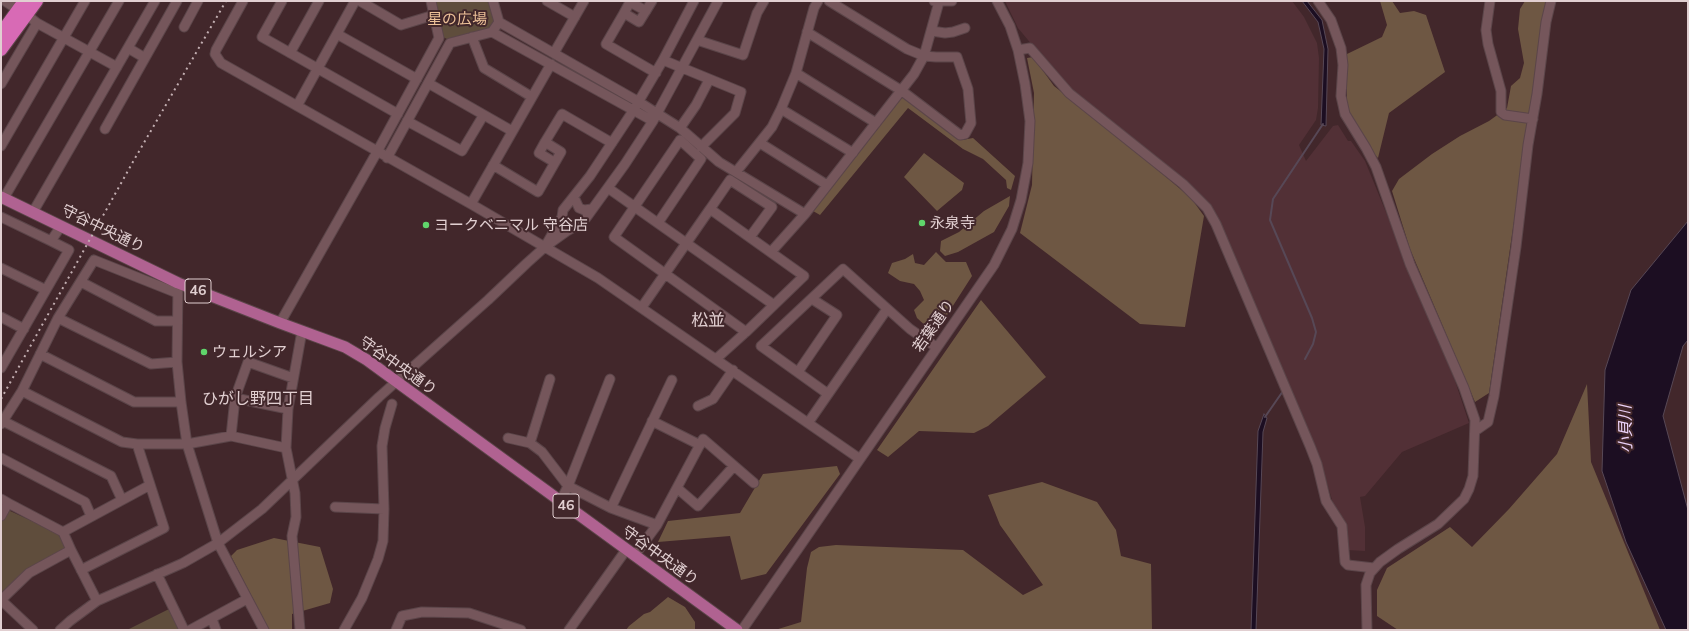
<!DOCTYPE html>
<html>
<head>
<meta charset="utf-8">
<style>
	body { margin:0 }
	#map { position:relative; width:1689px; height:631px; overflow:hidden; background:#42272b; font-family:Mulish,sans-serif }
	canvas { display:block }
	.frame { position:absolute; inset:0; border:2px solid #e1cfd1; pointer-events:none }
</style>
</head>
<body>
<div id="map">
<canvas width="1689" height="631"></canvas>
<div class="frame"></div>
</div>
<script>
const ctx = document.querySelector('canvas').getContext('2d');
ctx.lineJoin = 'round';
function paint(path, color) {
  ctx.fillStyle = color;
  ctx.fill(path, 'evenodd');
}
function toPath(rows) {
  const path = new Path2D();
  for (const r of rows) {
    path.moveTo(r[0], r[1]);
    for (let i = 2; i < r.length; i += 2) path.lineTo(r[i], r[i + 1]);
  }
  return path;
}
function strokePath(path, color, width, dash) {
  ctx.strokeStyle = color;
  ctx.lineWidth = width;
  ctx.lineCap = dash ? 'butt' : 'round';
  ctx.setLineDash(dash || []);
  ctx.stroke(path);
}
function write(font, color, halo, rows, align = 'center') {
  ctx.font = font + ' Mulish,"Noto Sans JP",sans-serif';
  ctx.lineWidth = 4;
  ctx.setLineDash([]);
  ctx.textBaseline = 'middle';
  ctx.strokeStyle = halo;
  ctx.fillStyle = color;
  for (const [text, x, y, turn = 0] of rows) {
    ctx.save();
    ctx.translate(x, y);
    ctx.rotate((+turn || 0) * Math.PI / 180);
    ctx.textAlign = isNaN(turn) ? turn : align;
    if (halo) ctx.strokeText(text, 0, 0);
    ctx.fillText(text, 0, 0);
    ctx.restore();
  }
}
const built = toPath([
	[1005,1,1292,1,1304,17,1317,43,1319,58,1318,108,1316,120,1299,145,1306,161,1333,126,1338,125,1348,141,1351,141,1365,161,1455,381,1469,423,1402,452,1365,496,1360,497,1365,527,1365,551,1347,550,1321,463,1306,424,1217,219,1207,202,1193,187,1067,87,1018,28]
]);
const green = toPath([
	[434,1,490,1,496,21,490,30,449,40,443,37],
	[8,510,58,533,67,551,1,598,1,523],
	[173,607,184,630,127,630]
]);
const forest = toPath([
	[1380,1,1392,1,1400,13,1414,11,1426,15,1445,72,1389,113,1378,158,1373,153,1347,110,1347,54,1382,37,1387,25],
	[1525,1,1546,1,1489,393,1475,402,1410,249,1392,191,1399,179,1432,154,1460,136,1489,121,1507,108,1511,86,1520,78,1524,63,1518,29,1520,9],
	[1033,57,1054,86,1109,129,1191,198,1204,216,1185,327,1140,324,1020,233,1032,185,1034,93,1027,58],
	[904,95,962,140,973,138,1015,176,1011,190,1007,188,1006,180,983,159,963,149,908,108,820,215,813,211],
	[924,153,964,183,962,190,937,211,904,177],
	[1010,196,1009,206,994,232,958,252,945,256,940,251,941,241,959,232,984,211],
	[936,252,946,262,966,262,972,276,940,326,928,328,917,318,914,310,924,300,920,291,914,284,900,281,888,273,892,263,905,259,913,254,915,263,924,265],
	[981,300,1046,377,988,426,974,433,919,431,888,457,877,450],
	[1587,384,1591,462,1660,630,1398,630,1377,616,1377,590,1387,568,1450,527,1472,547,1509,509,1557,454],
	[837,466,840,474,766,574,741,580,730,536,658,542,668,521,740,513,763,474],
	[1042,482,1097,502,1116,530,1121,556,1151,564,1152,630,775,630,801,622,807,568,811,552,819,547,836,545,963,550,1023,595,1043,585,1000,525,988,495],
	[274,538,320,547,333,589,330,603,292,614,292,630,269,630,231,556,237,550],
	[668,597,685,607,695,622,695,630,626,630,629,626,644,614,650,612]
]);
const water = toPath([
	[1302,1,1307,1,1322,20,1328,49,1326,126,1321,125,1324,49,1318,22,1302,1],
	[1688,221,1688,340,1683,346,1663,416,1688,510,1688,630,1666,630,1626,542,1602,471,1605,370,1631,290,1688,221],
	[1264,414,1267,418,1263,432,1256,630,1251,630,1258,431,1264,414]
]);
const stream = toPath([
	[1305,359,1313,344,1316,332,1312,318,1270,220,1273,199,1323,124],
	[1265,417,1283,391]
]);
const minor = toPath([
	[5,1,18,10],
	[243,1,216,50,215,54,221,63,471,204,598,278,860,459],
	[282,1,262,37,398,114],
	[360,1,401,25,434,15],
	[493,1,499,22],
	[547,1,575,17],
	[652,1,639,22,624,13,606,44,656,73],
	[934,1,952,1],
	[1318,1,1331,20,1341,48,1343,65,1341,96,1345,114,1366,148,1376,167,1410,264,1464,388,1475,420,1473,476,1469,489,1464,499,1438,524,1398,549,1380,562,1370,573,1366,585,1367,630],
	[1490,1,1486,30,1488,44,1501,91,1501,112,1505,115,1533,119],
	[624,13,630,2,646,11],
	[27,15,37,23,117,67],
	[184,27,198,1],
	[932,31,945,33,953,32,965,28],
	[492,32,499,22,639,102,680,128,719,162,805,214,771,252],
	[807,32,902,91,960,135,965,134,971,123,968,89,957,57,936,57,924,56,907,49,829,1],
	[337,34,417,79],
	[472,37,484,68,532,97],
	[697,40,743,55,757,13,764,1],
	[128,48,145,58],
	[1018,50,1030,48,1069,93,1183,184,1207,208,1216,224,1310,446,1317,464,1326,501,1342,526,1345,562,1348,565,1374,568],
	[290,53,319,1],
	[554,53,584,1],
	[663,60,741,92,735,113,701,147],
	[796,73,876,123],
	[428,83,512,131],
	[1,84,37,23],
	[297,106,355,1],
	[781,109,853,153],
	[407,121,462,151,483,116],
	[680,128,696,105,709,80],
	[105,129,177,1],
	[545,142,539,153,554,162],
	[760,143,827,185],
	[1,146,85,1],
	[387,158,450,43,492,32,653,121],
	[493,165,538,192,561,152,545,142,562,114,612,143],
	[736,172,772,127,781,109,796,73,814,8,818,1],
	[608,188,774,305],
	[574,197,579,208,584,210,592,209],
	[4,198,119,1],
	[471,204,551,64],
	[710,209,730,180,772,207,750,237],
	[33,212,155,1],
	[805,214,914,74,924,56,939,2],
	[1,217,51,241],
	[658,223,701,159,680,140,614,237,746,332],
	[546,245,562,217,563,210,590,176,633,111,663,60,694,1],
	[1,268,46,290],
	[81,282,156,321,176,321],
	[178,283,177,362,181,402,187,444,218,543,264,630],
	[642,307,710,209,804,276,746,332,716,359],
	[1,317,24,329],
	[58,318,151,364,177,362],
	[280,323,377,152,439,38,431,1],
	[40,354,134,402,181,402],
	[1,368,69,250,51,241,61,226],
	[798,372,837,315,812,299],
	[22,391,122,442,137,444,187,444,231,436,286,448],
	[828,394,761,346,843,269,910,329,936,347],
	[235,398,248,362,293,378],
	[698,406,713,399,733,370],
	[3,421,111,476,122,500],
	[652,421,700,445],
	[808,423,887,309],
	[1,424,22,391,58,318,94,260,177,293],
	[1475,431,1488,422,1494,396,1516,247,1528,145,1537,94,1546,22,1551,1],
	[231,436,235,398,288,409],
	[508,438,530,443,542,452,568,486,611,508,657,525],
	[530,443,550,379],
	[1,458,85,502,91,516],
	[677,488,698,506,734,466],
	[1,499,8,503,1,516],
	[560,502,568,486,610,379],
	[335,507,384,509],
	[611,508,672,380],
	[63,532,150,485],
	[71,550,97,601],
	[634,556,657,525,703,439,754,483],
	[81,570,164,528,137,444],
	[157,574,184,630],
	[1,600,29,573,71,550,63,532,8,503],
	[1,600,33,630],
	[212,619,216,630],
	[60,630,70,621,97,601,183,563,218,543,262,509,379,397,488,300,527,263,546,246,567,231,576,226,586,218,625,164,653,121,718,1],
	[190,630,247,599],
	[300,630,292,536,296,517,295,493,286,448,288,409,302,331],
	[344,630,362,598,378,559,383,541,384,509,382,446,385,428,392,404],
	[396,630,402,616,422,612,469,613,521,630],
	[569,630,626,550],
	[742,630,994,265,1012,229,1021,200,1028,163,1030,121,1025,84,1018,50,1010,26,997,1]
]);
const major = toPath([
	[1,197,178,283,280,323,345,347,367,360,737,630]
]);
const highway = toPath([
	[1,33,24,1],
	[1,50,37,1]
]);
const rail = toPath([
	[1,399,134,160,226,1]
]);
const markers = [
	[922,223,4,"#60d56b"],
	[426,225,4,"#60d56b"],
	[204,352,4,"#60d56b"]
];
const shields = [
	[198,291,26],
	[566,506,26]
];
const shieldNames = [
	["46",198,291],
	["46",566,506]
];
const parkNames = [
	["星の広場",457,19]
];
const poiNames = [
	["永泉寺",930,223],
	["ヨークベニマル 守谷店",434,225],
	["ウェルシア",212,352]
];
const streetNames = [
	["守谷中央通り",103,229,26],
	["若葉通り",934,326,-55],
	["守谷中央通り",398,366,35],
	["守谷中央通り",660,556,36]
];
const neighbourhoodNames = [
	["ひがし野四丁目",258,399]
];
const waterNames = [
	["小貝川",1626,429,-91]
];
const quarterNames = [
	["松並",708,321]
];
paint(built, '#523036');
paint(green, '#5f4d3c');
paint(forest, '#6e5743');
paint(water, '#1c0e22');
strokePath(water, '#574856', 1);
strokePath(stream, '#574856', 2);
strokePath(minor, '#5b4549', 11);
strokePath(major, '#5b4549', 13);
strokePath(highway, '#5b4549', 14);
strokePath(minor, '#75565b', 9);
strokePath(major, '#b06291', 11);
strokePath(highway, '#d86ab5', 12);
strokePath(rail, '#c2aeb1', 2, [2, 4]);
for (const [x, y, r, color] of markers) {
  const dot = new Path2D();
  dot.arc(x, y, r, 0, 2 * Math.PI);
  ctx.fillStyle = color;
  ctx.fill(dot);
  strokePath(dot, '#42272b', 1.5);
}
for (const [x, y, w] of shields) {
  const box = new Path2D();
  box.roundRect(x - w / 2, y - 12, w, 24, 3);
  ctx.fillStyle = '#42272b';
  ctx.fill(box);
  strokePath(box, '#e1cfd1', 1);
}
write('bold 14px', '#e1cfd1', null, shieldNames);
write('15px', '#ecc098', '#42272b', parkNames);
write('15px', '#e1cfd1', '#42272b', poiNames, 'left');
write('15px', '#e1cfd1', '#42272b', streetNames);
write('16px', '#e1cfd1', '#42272b', neighbourhoodNames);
write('italic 16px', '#ecd3f9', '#42272b', waterNames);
write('17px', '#e1cfd1', '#42272b', quarterNames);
</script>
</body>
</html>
